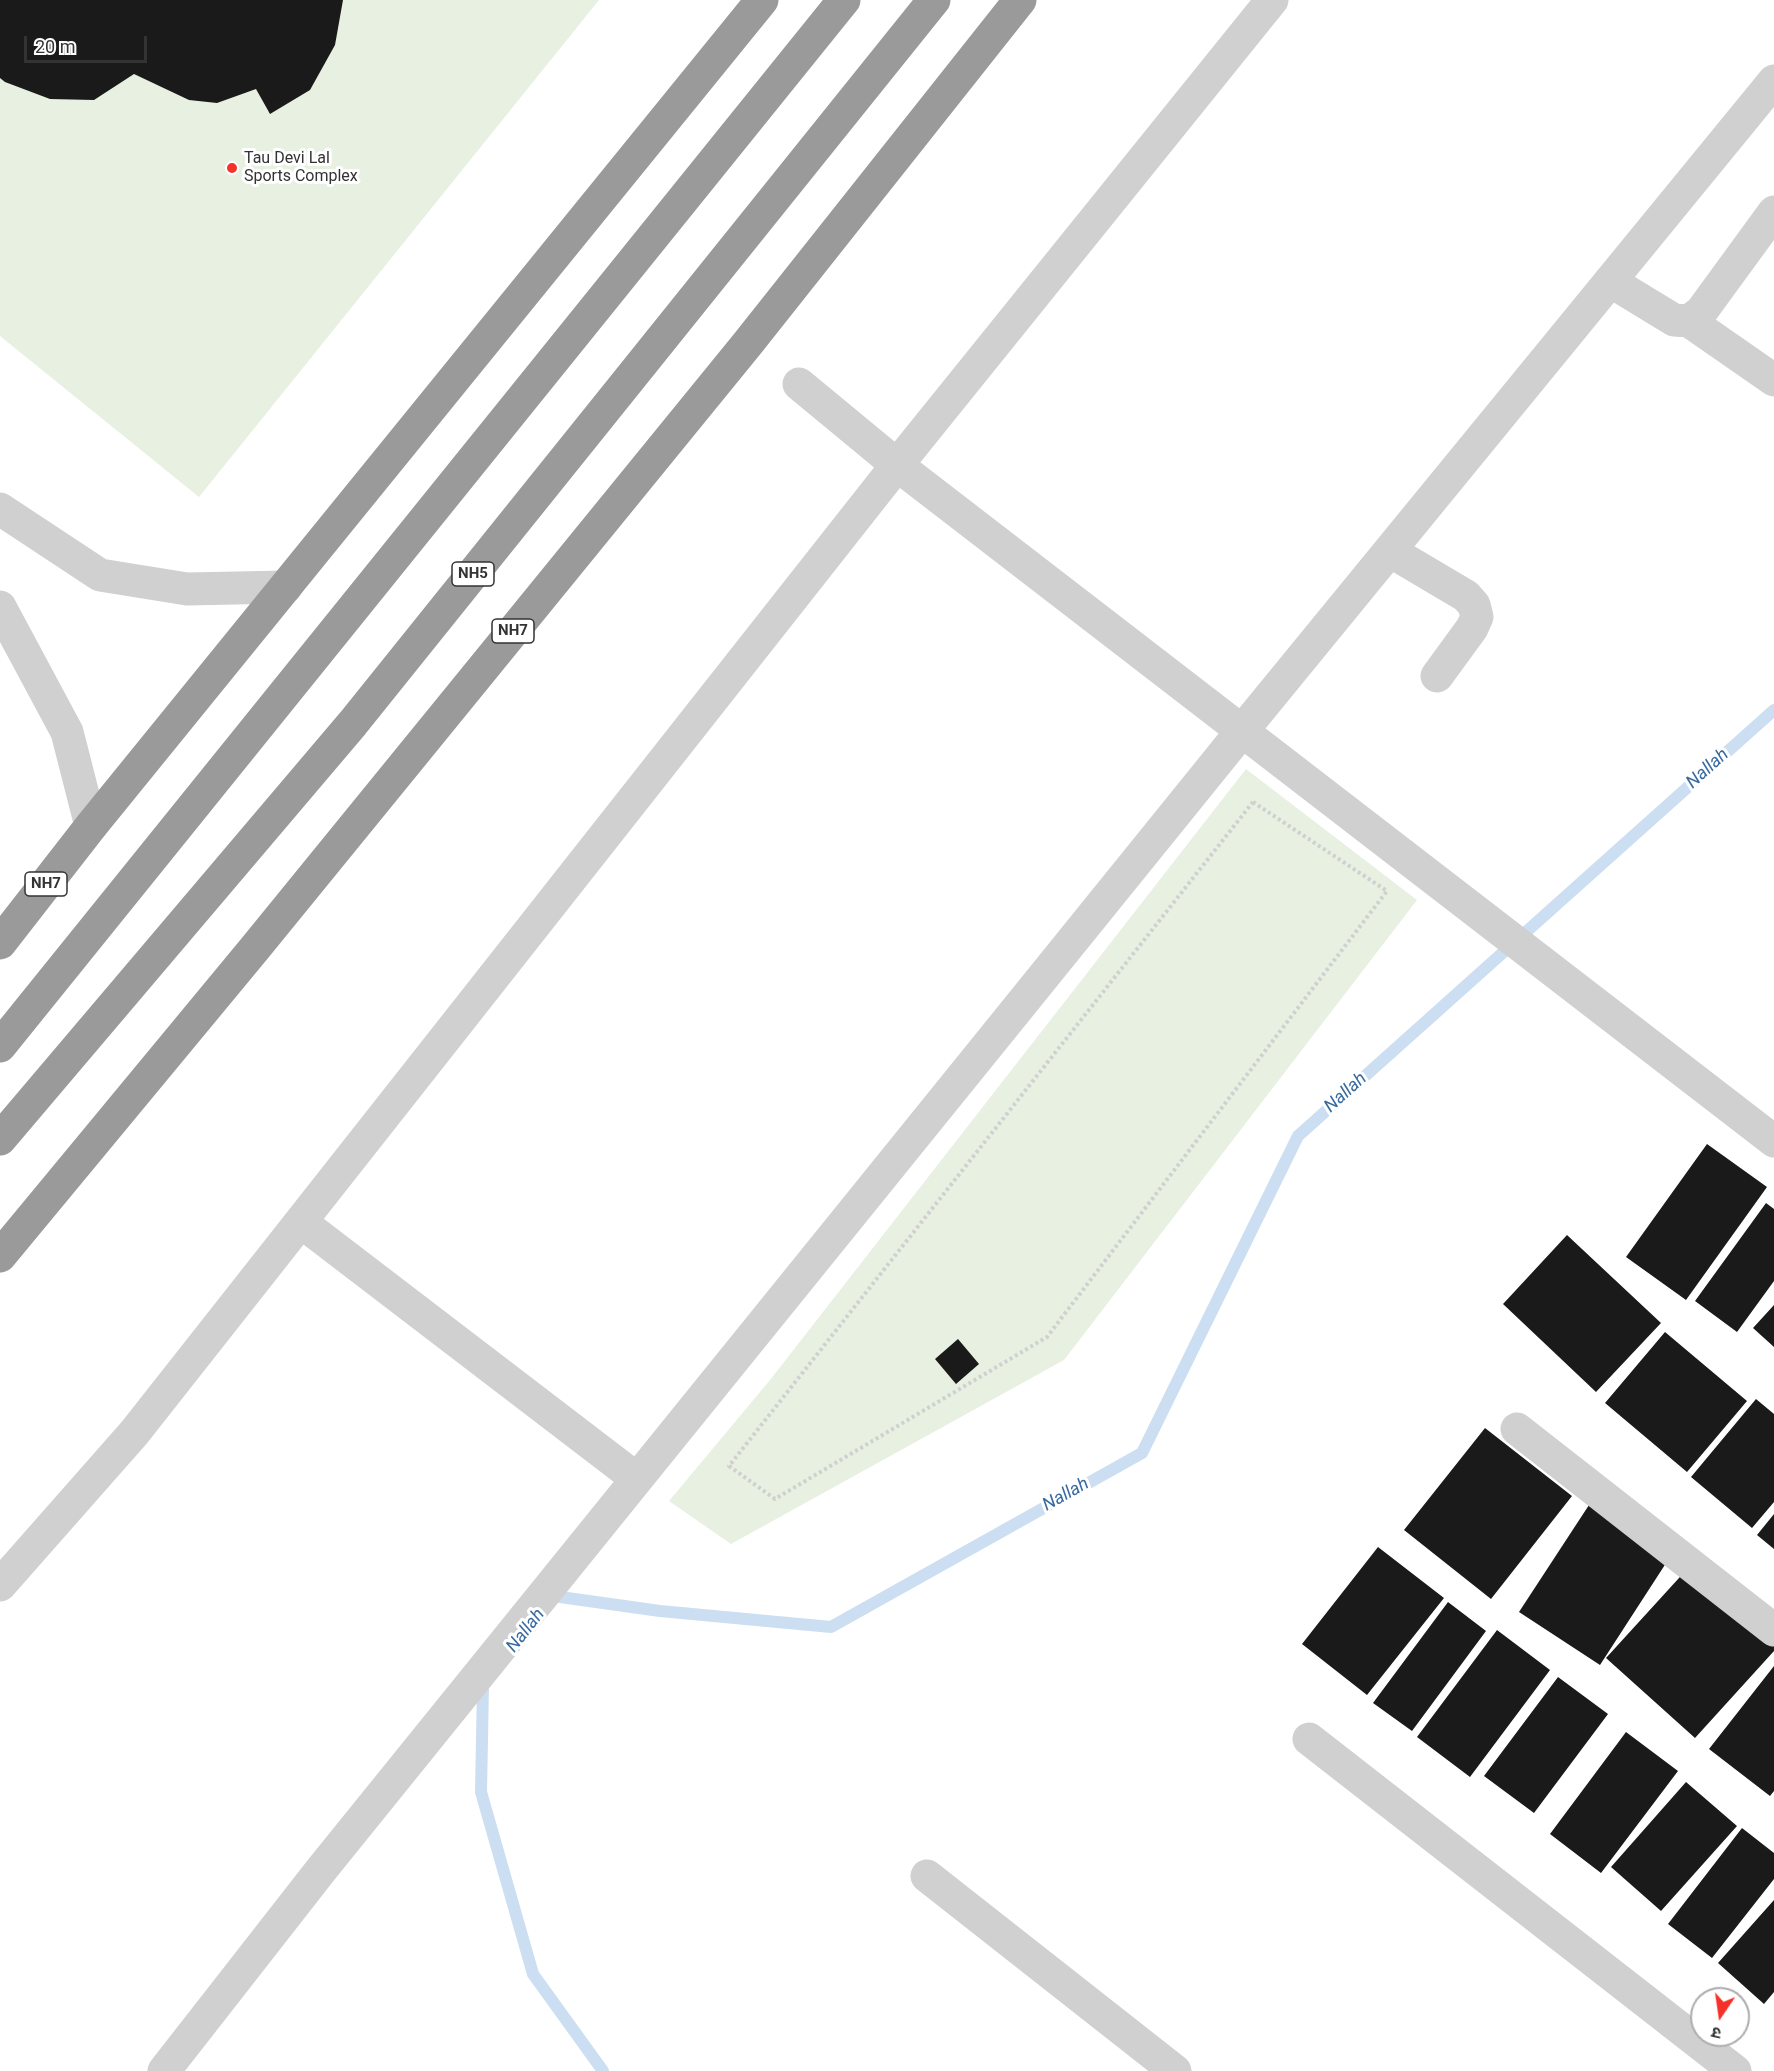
<!DOCTYPE html>
<html>
<head>
<meta charset="utf-8">
<style>
	body { margin:0 }
	#map { position:relative; width:1774px; height:2071px; overflow:hidden; background:#fff; font-family:Roboto,"Noto Sans Devanagari",sans-serif }
	canvas { display:block }
	.north { position:absolute; left:1690px; top:1987px; width:60px; height:60px; box-sizing:border-box; background:#fff; border:2px solid #adadad; border-radius:50%; rotate:193deg; font-size:16px; font-weight:700; line-height:24px; text-align:center; color:#333 }
	.north::after { content:''; display:block; margin:auto; width:21px; height:27px; background:#f63129; clip-path:polygon(50% 0,100% 100%,50% 72%,0 100%) }
	.scale { position:absolute; left:24px; top:36px; width:123px; height:27px; box-sizing:border-box; border:3px solid #333; border-top:0; padding-left:8px; font-size:18px; line-height:21px; white-space:nowrap; color:#333; -webkit-text-stroke:4px #fff; paint-order:stroke }
</style>
</head>
<body>
<div id="map">
<canvas width="1774" height="2071"></canvas>
<div class="north">उ</div>
<div class="scale">20 m</div>
</div>
<script>
const ctx = document.querySelector('canvas').getContext('2d');
ctx.lineJoin = 'round';
function paint(path, color) {
  ctx.fillStyle = color;
  ctx.fill(path, 'evenodd');
}
function toPath(rows) {
  const path = new Path2D();
  for (const r of rows) {
    path.moveTo(r[0], r[1]);
    for (let i = 2; i < r.length; i += 2) path.lineTo(r[i], r[i + 1]);
  }
  return path;
}
function strokePath(path, color, width, dash) {
  ctx.strokeStyle = color;
  ctx.lineWidth = width;
  ctx.lineCap = dash ? 'butt' : 'round';
  ctx.setLineDash(dash || []);
  ctx.stroke(path);
}
function write(font, color, halo, rows, align = 'center') {
  ctx.font = font + ' Roboto,sans-serif';
  ctx.lineWidth = 6;
  ctx.setLineDash([]);
  ctx.textBaseline = 'middle';
  ctx.strokeStyle = halo;
  ctx.fillStyle = color;
  for (const [text, x, y, turn = 0] of rows) {
    ctx.save();
    ctx.translate(x, y);
    ctx.rotate((+turn || 0) * Math.PI / 180);
    ctx.textAlign = isNaN(turn) ? turn : align;
    if (halo) ctx.strokeText(text, 0, 0);
    ctx.fillText(text, 0, 0);
    ctx.restore();
  }
}
const green = toPath([
	[0,0,599,0,199,497,0,336],
	[1246,769,1417,900,1064,1360,731,1544,669,1501,770,1380]
]);
const stream = toPath([
	[550,1600,553,1596,660,1611,831,1627,1142,1453,1298,1136,1774,710],
	[485,1683,483,1686,481,1792,533,1974,603,2071]
]);
const building = toPath([
	[0,0,343,0,335,45,310,90,270,114,256,89,217,103,189,100,134,74,94,100,50,99,5,82,0,78],
	[1707,1144,1767,1187,1686,1300,1626,1257],
	[1766,1203,1774,1209,1774,1281,1737,1332,1695,1301],
	[1567,1235,1661,1323,1596,1392,1503,1304],
	[1774,1305,1774,1347,1753,1328],
	[1665,1332,1747,1401,1687,1472,1605,1403],
	[958,1339,979,1364,956,1384,935,1359],
	[1756,1399,1774,1414,1774,1502,1752,1528,1691,1477],
	[1485,1428,1572,1496,1491,1599,1404,1530],
	[1589,1505,1670,1557,1600,1665,1519,1612],
	[1774,1514,1774,1549,1757,1535],
	[1378,1547,1444,1598,1367,1695,1302,1644],
	[1689,1567,1774,1644,1774,1651,1695,1738,1606,1658],
	[1448,1602,1486,1631,1412,1731,1373,1703],
	[1497,1630,1550,1670,1470,1777,1417,1737],
	[1774,1666,1774,1791,1770,1796,1709,1749],
	[1558,1677,1608,1714,1534,1813,1484,1776],
	[1626,1732,1678,1771,1601,1873,1550,1834],
	[1686,1782,1737,1826,1661,1911,1611,1867],
	[1742,1828,1774,1853,1774,1879,1712,1958,1668,1924],
	[1774,1900,1774,1992,1764,2004,1718,1963]
]);
const path = toPath([
	[1253,802,1387,891,1047,1337,775,1499,729,1466,1253,802]
]);
const minor = toPath([
	[1610,281,1674,320,1689,321,1701,312,1774,212],
	[1689,321,1774,380],
	[799,384,897,465,1774,1141],
	[0,509,100,575,187,589,286,587],
	[1390,551,1466,596,1474,605,1477,617,1472,628,1437,676],
	[0,607,67,732,91,826],
	[301,1222,637,1479],
	[1517,1429,1774,1630],
	[0,1585,134,1433,897,465,1272,0],
	[1309,1739,1735,2071],
	[927,1876,1175,2071],
	[164,2071,321,1870,637,1479,1242,731,1774,81]
]);
const highway = toPath([
	[0,943,91,826,762,0],
	[0,1046,844,0],
	[0,1139,353,723,934,0],
	[0,1256,255,948,748,343,1020,0]
]);
const markers = [
	[232,168,6,"#f63129"]
];
const shields = [
	[473,574,42],
	[513,631,42],
	[46,884,42]
];
const shieldNames = [
	["NH5",473,574],
	["NH7",513,631],
	["NH7",46,884]
];
const poiNames = [
	["Tau Devi Lal",244,159],
	["Sports Complex",244,177]
];
const waterNames = [
	["Nallah",1708,769,-42],
	["Nallah",1346,1093,-42],
	["Nallah",1066,1495,-29],
	["Nallah",526,1631,-52]
];
paint(green, '#e7f0e1');
strokePath(stream, '#ccdef1', 12);
paint(building, '#1a1a1a');
strokePath(path, '#d0d0d0', 4, [3, 3]);
strokePath(minor, '#d0d0d0', 33);
strokePath(highway, '#9a9a9a', 33);
for (const [x, y, r, color] of markers) {
  const dot = new Path2D();
  dot.arc(x, y, r, 0, 2 * Math.PI);
  ctx.fillStyle = color;
  ctx.fill(dot);
  strokePath(dot, '#fff', 2);
}
for (const [x, y, w] of shields) {
  const box = new Path2D();
  box.roundRect(x - w / 2, y - 12, w, 24, 4.5);
  ctx.fillStyle = '#fff';
  ctx.fill(box);
  strokePath(box, '#333', 1.5);
}
write('bold 15px', '#333', null, shieldNames);
write('16px', '#333', '#fff', poiNames, 'left');
write('italic 18px', '#376a9f', '#fff', waterNames);
</script>
</body>
</html>
